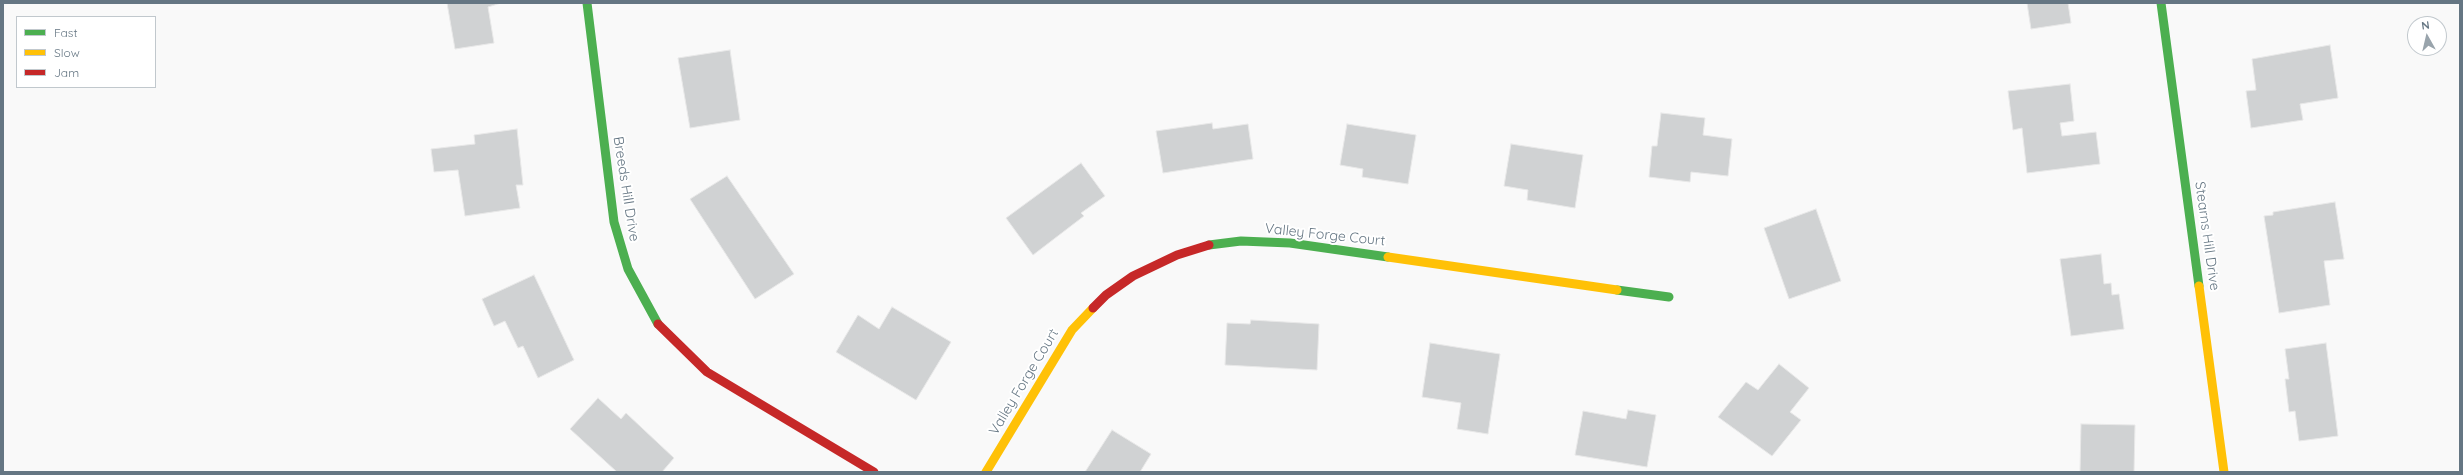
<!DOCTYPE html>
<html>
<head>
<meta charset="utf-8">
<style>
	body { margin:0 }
	#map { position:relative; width:2463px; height:475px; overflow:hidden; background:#f9f9f9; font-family:Quicksand,sans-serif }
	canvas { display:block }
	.frame { position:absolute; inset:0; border:4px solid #657683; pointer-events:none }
	.legend { position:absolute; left:16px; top:16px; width:140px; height:72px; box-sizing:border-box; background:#fff; border:1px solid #c1c8cd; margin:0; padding:5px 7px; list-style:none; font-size:12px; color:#657683 }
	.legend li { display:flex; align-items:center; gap:8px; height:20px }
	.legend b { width:20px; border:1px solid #c1c8cd }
	.north { position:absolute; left:2407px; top:16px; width:40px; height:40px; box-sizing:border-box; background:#fff; border:1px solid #c1c8cd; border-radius:50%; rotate:352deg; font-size:11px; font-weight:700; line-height:16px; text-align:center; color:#657683 }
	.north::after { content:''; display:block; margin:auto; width:14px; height:18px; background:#99a4ac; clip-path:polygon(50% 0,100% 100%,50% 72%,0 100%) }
</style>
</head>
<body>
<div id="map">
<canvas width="2463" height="475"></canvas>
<div class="frame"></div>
<ul class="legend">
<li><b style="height:5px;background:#4caf50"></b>Fast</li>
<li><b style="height:5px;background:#ffc107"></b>Slow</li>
<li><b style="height:5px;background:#c62828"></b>Jam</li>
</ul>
<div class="north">N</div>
</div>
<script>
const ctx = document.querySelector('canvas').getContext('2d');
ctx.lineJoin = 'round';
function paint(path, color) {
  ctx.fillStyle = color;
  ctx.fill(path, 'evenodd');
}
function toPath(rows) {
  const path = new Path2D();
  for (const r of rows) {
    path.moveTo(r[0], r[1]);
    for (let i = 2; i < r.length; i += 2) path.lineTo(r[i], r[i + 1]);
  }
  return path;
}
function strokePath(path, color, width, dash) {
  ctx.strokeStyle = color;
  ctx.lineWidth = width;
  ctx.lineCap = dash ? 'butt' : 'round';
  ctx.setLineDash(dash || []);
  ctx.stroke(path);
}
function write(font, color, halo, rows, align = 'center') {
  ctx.font = font + ' Quicksand,sans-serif';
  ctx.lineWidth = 4;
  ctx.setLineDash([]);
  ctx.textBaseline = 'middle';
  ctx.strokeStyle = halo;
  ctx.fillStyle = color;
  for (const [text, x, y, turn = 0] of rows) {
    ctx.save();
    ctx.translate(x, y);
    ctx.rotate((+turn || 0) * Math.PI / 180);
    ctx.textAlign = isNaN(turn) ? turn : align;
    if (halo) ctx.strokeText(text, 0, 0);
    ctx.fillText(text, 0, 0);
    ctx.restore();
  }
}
const building = toPath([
	[447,3,501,3,488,7,494,43,455,49,447,3],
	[2027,3,2068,3,2071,23,2031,29,2027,3],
	[2330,45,2338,98,2300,104,2303,120,2251,128,2246,91,2256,90,2252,59,2330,45],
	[730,50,740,120,690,128,678,58,730,50],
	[2070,84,2074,121,2060,123,2062,136,2096,132,2100,164,2027,173,2022,128,2013,130,2008,91,2070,84],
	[1661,113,1705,118,1703,135,1732,139,1728,176,1691,172,1690,182,1649,177,1652,146,1657,146,1661,113],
	[1212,123,1213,129,1248,124,1253,159,1163,173,1156,131,1212,123],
	[1347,124,1416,135,1408,184,1362,177,1363,169,1340,165,1347,124],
	[517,129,523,185,516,185,520,208,465,216,458,170,434,172,431,149,475,144,474,135,517,129],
	[1511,144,1583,155,1575,208,1527,200,1528,190,1504,186,1511,144],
	[1081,163,1105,196,1081,213,1084,216,1033,255,1006,218,1081,163],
	[727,176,794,274,755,299,690,199,727,176],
	[2335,202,2344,259,2324,261,2330,305,2279,313,2264,216,2273,215,2273,212,2335,202],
	[1816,209,1841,281,1789,299,1764,228,1816,209],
	[2101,254,2104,284,2111,283,2112,295,2119,294,2124,329,2071,336,2060,259,2101,254],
	[534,275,574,360,538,378,523,346,518,348,505,321,494,326,482,299,534,275],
	[892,307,951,342,916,400,836,352,858,315,879,329,892,307],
	[1251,320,1319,324,1317,370,1225,365,1227,323,1250,324,1251,320],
	[1430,343,1500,354,1488,434,1457,429,1461,403,1422,397,1430,343],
	[2326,343,2338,436,2299,441,2295,411,2289,412,2285,379,2289,379,2285,349,2326,343],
	[1779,364,1809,388,1790,412,1801,420,1772,456,1718,417,1746,382,1758,390,1779,364],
	[598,398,621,419,626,413,674,458,662,472,617,472,570,429,598,398],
	[1628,410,1656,415,1647,467,1575,455,1583,411,1626,419,1628,410],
	[2081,424,2135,425,2134,472,2080,472,2081,424],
	[1112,430,1151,454,1140,472,1085,472,1112,430]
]);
const fast = toPath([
	[587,3,614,222,628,269,658,324],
	[2161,3,2199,286],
	[1209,245,1241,241,1290,243,1388,257],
	[1617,290,1669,297]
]);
const slow = toPath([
	[1388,257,1617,290],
	[2199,286,2224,472],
	[986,472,1072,330,1093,308]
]);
const jam = toPath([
	[1093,308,1106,295,1133,276,1177,255,1209,245],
	[658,324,707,372,874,472]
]);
const streetNames = [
	["Breeds Hill Drive",626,189,81],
	["Valley Forge Court",1325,235,6],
	["Stearns Hill Drive",2207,236,82],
	["Valley Forge Court",1024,382,-59]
];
paint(building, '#d0d2d3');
strokePath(building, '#e8e8e8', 1);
strokePath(fast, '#4caf50', 9);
strokePath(slow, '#ffc107', 9);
strokePath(jam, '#c62828', 9);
write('14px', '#657683', '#fff', streetNames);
</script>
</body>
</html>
